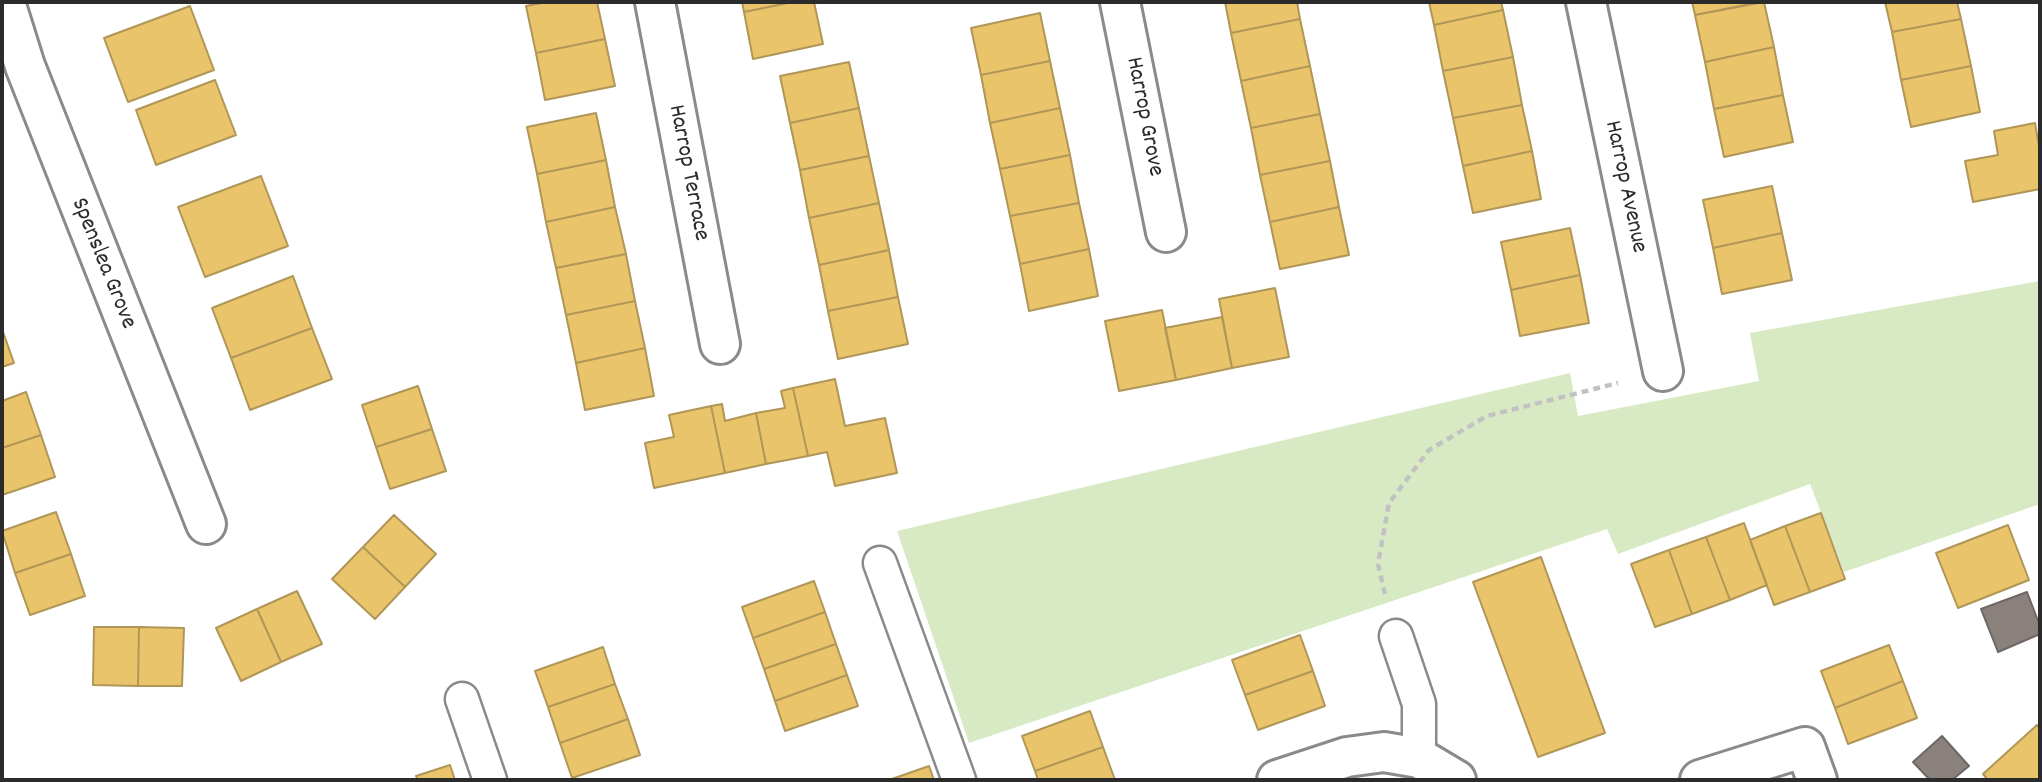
<!DOCTYPE html>
<html>
<head>
<meta charset="utf-8">
<style>
	body { margin:0 }
	#map { position:relative; width:2042px; height:782px; overflow:hidden; background:#fff; font-family:Dekko,sans-serif }
	canvas { display:block }
	.frame { position:absolute; inset:0; border:4px solid #2b2b2b; pointer-events:none }
</style>
</head>
<body>
<div id="map">
<canvas width="2042" height="782"></canvas>
<div class="frame"></div>
</div>
<script>
const ctx = document.querySelector('canvas').getContext('2d');
ctx.lineJoin = 'round';
function paint(path, color) {
  ctx.fillStyle = color;
  ctx.fill(path, 'evenodd');
}
function toPath(rows) {
  const path = new Path2D();
  for (const r of rows) {
    path.moveTo(r[0], r[1]);
    for (let i = 2; i < r.length; i += 2) path.lineTo(r[i], r[i + 1]);
  }
  return path;
}
function strokePath(path, color, width, dash) {
  ctx.strokeStyle = color;
  ctx.lineWidth = width;
  ctx.lineCap = dash ? 'butt' : 'round';
  ctx.setLineDash(dash || []);
  ctx.stroke(path);
}
function write(font, color, halo, rows, align = 'center') {
  ctx.font = font + ' Dekko,sans-serif';
  ctx.lineWidth = 7;
  ctx.setLineDash([]);
  ctx.textBaseline = 'middle';
  ctx.strokeStyle = halo;
  ctx.fillStyle = color;
  for (const [text, x, y, turn = 0] of rows) {
    ctx.save();
    ctx.translate(x, y);
    ctx.rotate((+turn || 0) * Math.PI / 180);
    ctx.textAlign = isNaN(turn) ? turn : align;
    if (halo) ctx.strokeText(text, 0, 0);
    ctx.fillText(text, 0, 0);
    ctx.restore();
  }
}
const green = toPath([
	[2040,281,2040,504,1844,572,1810,484,1618,554,1607,529,969,743,897,531,1570,373,1578,416,1759,381,1750,333]
]);
const homes = toPath([
	[546,2,597,2,605,39,536,53,526,6,546,2],
	[742,2,793,2,744,12,742,2],
	[793,2,814,2,823,44,753,59,744,12,793,2],
	[1225,2,1297,2,1300,19,1231,33,1225,2],
	[1429,2,1501,2,1503,10,1434,25,1429,2],
	[1692,2,1760,2,1695,15,1692,2],
	[1764,2,1774,47,1705,62,1695,15,1764,2],
	[1885,2,1957,2,1961,19,1892,32,1885,2],
	[190,6,214,70,128,102,104,38,190,6],
	[1503,10,1513,57,1443,71,1434,25,1503,10],
	[1040,13,1050,61,981,75,971,28,1040,13],
	[1300,19,1310,66,1241,81,1231,33,1300,19],
	[1961,19,1971,66,1901,80,1892,32,1961,19],
	[605,39,615,86,545,100,536,53,605,39],
	[1774,47,1783,95,1714,109,1705,62,1774,47],
	[1513,57,1522,105,1453,118,1443,71,1513,57],
	[1050,61,1060,108,990,123,981,75,1050,61],
	[849,62,859,108,790,123,780,76,849,62],
	[1310,66,1320,114,1251,128,1241,81,1310,66],
	[1971,66,1980,112,1911,127,1901,80,1971,66],
	[215,80,236,135,156,165,136,110,215,80],
	[1783,95,1793,142,1724,157,1714,109,1783,95],
	[1522,105,1532,151,1463,166,1453,118,1522,105],
	[859,108,869,156,800,170,790,123,859,108],
	[1060,108,1070,155,1000,169,990,123,1060,108],
	[596,113,606,160,537,174,527,127,596,113],
	[1320,114,1330,161,1260,175,1251,128,1320,114],
	[2035,123,2040,152,2040,189,1973,202,1965,161,1998,155,1994,131,2035,123],
	[1532,151,1541,199,1473,213,1463,166,1532,151],
	[1070,155,1079,203,1010,216,1000,169,1070,155],
	[869,156,879,203,809,218,800,170,869,156],
	[606,160,615,207,546,222,537,174,606,160],
	[1330,161,1339,207,1270,222,1260,175,1330,161],
	[261,176,288,246,205,277,178,207,261,176],
	[1772,186,1782,233,1713,248,1703,200,1772,186],
	[879,203,889,250,819,265,809,218,879,203],
	[1079,203,1089,249,1020,264,1010,216,1079,203],
	[615,207,626,254,556,268,546,222,615,207],
	[1339,207,1349,255,1280,269,1270,222,1339,207],
	[1570,228,1580,275,1511,290,1501,242,1570,228],
	[1782,233,1792,280,1722,294,1713,248,1782,233],
	[1089,249,1098,296,1029,311,1020,264,1089,249],
	[889,250,898,297,828,311,819,265,889,250],
	[626,254,635,301,566,315,556,268,626,254],
	[1580,275,1589,323,1520,336,1511,290,1580,275],
	[293,276,312,328,231,358,212,308,293,276],
	[1275,288,1289,357,1232,368,1219,299,1275,288],
	[898,297,908,344,838,359,828,311,898,297],
	[635,301,645,348,576,363,566,315,635,301],
	[1162,310,1176,380,1119,391,1105,321,1162,310],
	[1222,317,1232,368,1176,380,1165,328,1222,317],
	[312,328,332,379,250,410,231,358,312,328],
	[2,329,14,363,2,367,2,329],
	[645,348,654,396,585,410,576,363,645,348],
	[835,379,845,426,885,418,897,473,835,486,827,452,808,456,793,388,835,379],
	[418,386,432,429,376,447,362,405,418,386],
	[793,388,808,456,766,464,756,413,785,408,781,391,793,388],
	[26,392,41,435,2,448,2,401,26,392],
	[722,404,725,421,756,413,766,464,725,473,711,406,722,404],
	[711,406,725,473,654,488,645,443,674,437,669,415,711,406],
	[432,429,446,471,390,489,376,447,432,429],
	[41,435,55,477,2,495,2,448,41,435],
	[56,512,71,554,15,573,2,531,56,512],
	[1821,513,1845,579,1810,592,1785,526,1821,513],
	[394,515,436,554,405,587,363,547,394,515],
	[1744,523,1767,585,1730,600,1706,537,1744,523],
	[2008,525,2029,580,1958,608,1936,553,2008,525],
	[1785,526,1810,592,1774,605,1750,540,1785,526],
	[1706,537,1730,600,1692,614,1669,550,1706,537],
	[363,547,405,587,375,619,332,579,363,547],
	[1669,550,1692,614,1655,627,1631,564,1669,550],
	[71,554,85,596,30,615,15,573,71,554],
	[1541,557,1605,733,1538,757,1473,582,1541,557],
	[814,581,825,612,753,638,742,607,814,581],
	[297,591,322,644,281,662,257,609,297,591],
	[257,609,281,662,241,681,216,628,257,609],
	[825,612,836,644,764,669,753,638,825,612],
	[94,627,139,627,138,686,93,685,94,627],
	[139,627,184,628,182,686,138,686,139,627],
	[1300,635,1313,671,1245,695,1232,660,1300,635],
	[836,644,847,675,775,701,764,669,836,644],
	[1889,645,1903,681,1835,708,1821,671,1889,645],
	[603,647,615,684,548,707,535,671,603,647],
	[1313,671,1325,706,1258,730,1245,695,1313,671],
	[847,675,858,706,785,731,775,701,847,675],
	[1903,681,1917,718,1848,744,1835,708,1903,681],
	[615,684,628,719,560,743,548,707,615,684],
	[1090,711,1103,747,1035,771,1022,736,1090,711],
	[628,719,640,755,572,778,560,743,628,719],
	[2037,725,2040,729,2040,780,1988,780,1983,774,2037,725],
	[1103,747,1115,780,1038,780,1035,771,1103,747],
	[450,765,455,780,418,780,416,776,450,765],
	[929,766,934,780,889,780,929,766]
]);
const industry = toPath([
	[2027,592,2040,626,2040,634,1998,652,1981,609,2027,592],
	[1942,736,1969,766,1952,780,1930,780,1913,762,1942,736]
]);
const path = toPath([
	[1385,594,1378,564,1389,503,1429,450,1487,416,1618,383]
]);
const service = toPath([
	[880,563,959,780],
	[1396,636,1419,704,1419,758],
	[462,699,490,780]
]);
const minor = toPath([
	[5,2,25,66,206,524],
	[655,2,720,344],
	[1120,2,1166,232],
	[1586,2,1663,371],
	[1277,780,1347,757,1384,752,1419,758,1456,780],
	[1700,780,1805,747,1817,780]
]);
const streetNames = [
	["Harrop Grove",1143,117,79],
	["Harrop Terrace",687,173,79],
	["Harrop Avenue",1624,187,78],
	["Spenslea Grove",102,264,68]
];
paint(green, '#d8eac3');
paint(homes, '#e9c46a');
strokePath(homes, '#b09657', 2);
paint(industry, '#8a817c');
strokePath(industry, '#6e6764', 2);
strokePath(service, '#8a8a8a', 37);
strokePath(minor, '#8a8a8a', 44);
strokePath(path, '#c2c2c2', 4.5, [7, 5]);
strokePath(service, '#fff', 32);
strokePath(minor, '#fff', 38);
write('24px', '#2b2b2b', '#fff', streetNames);
</script>
</body>
</html>
